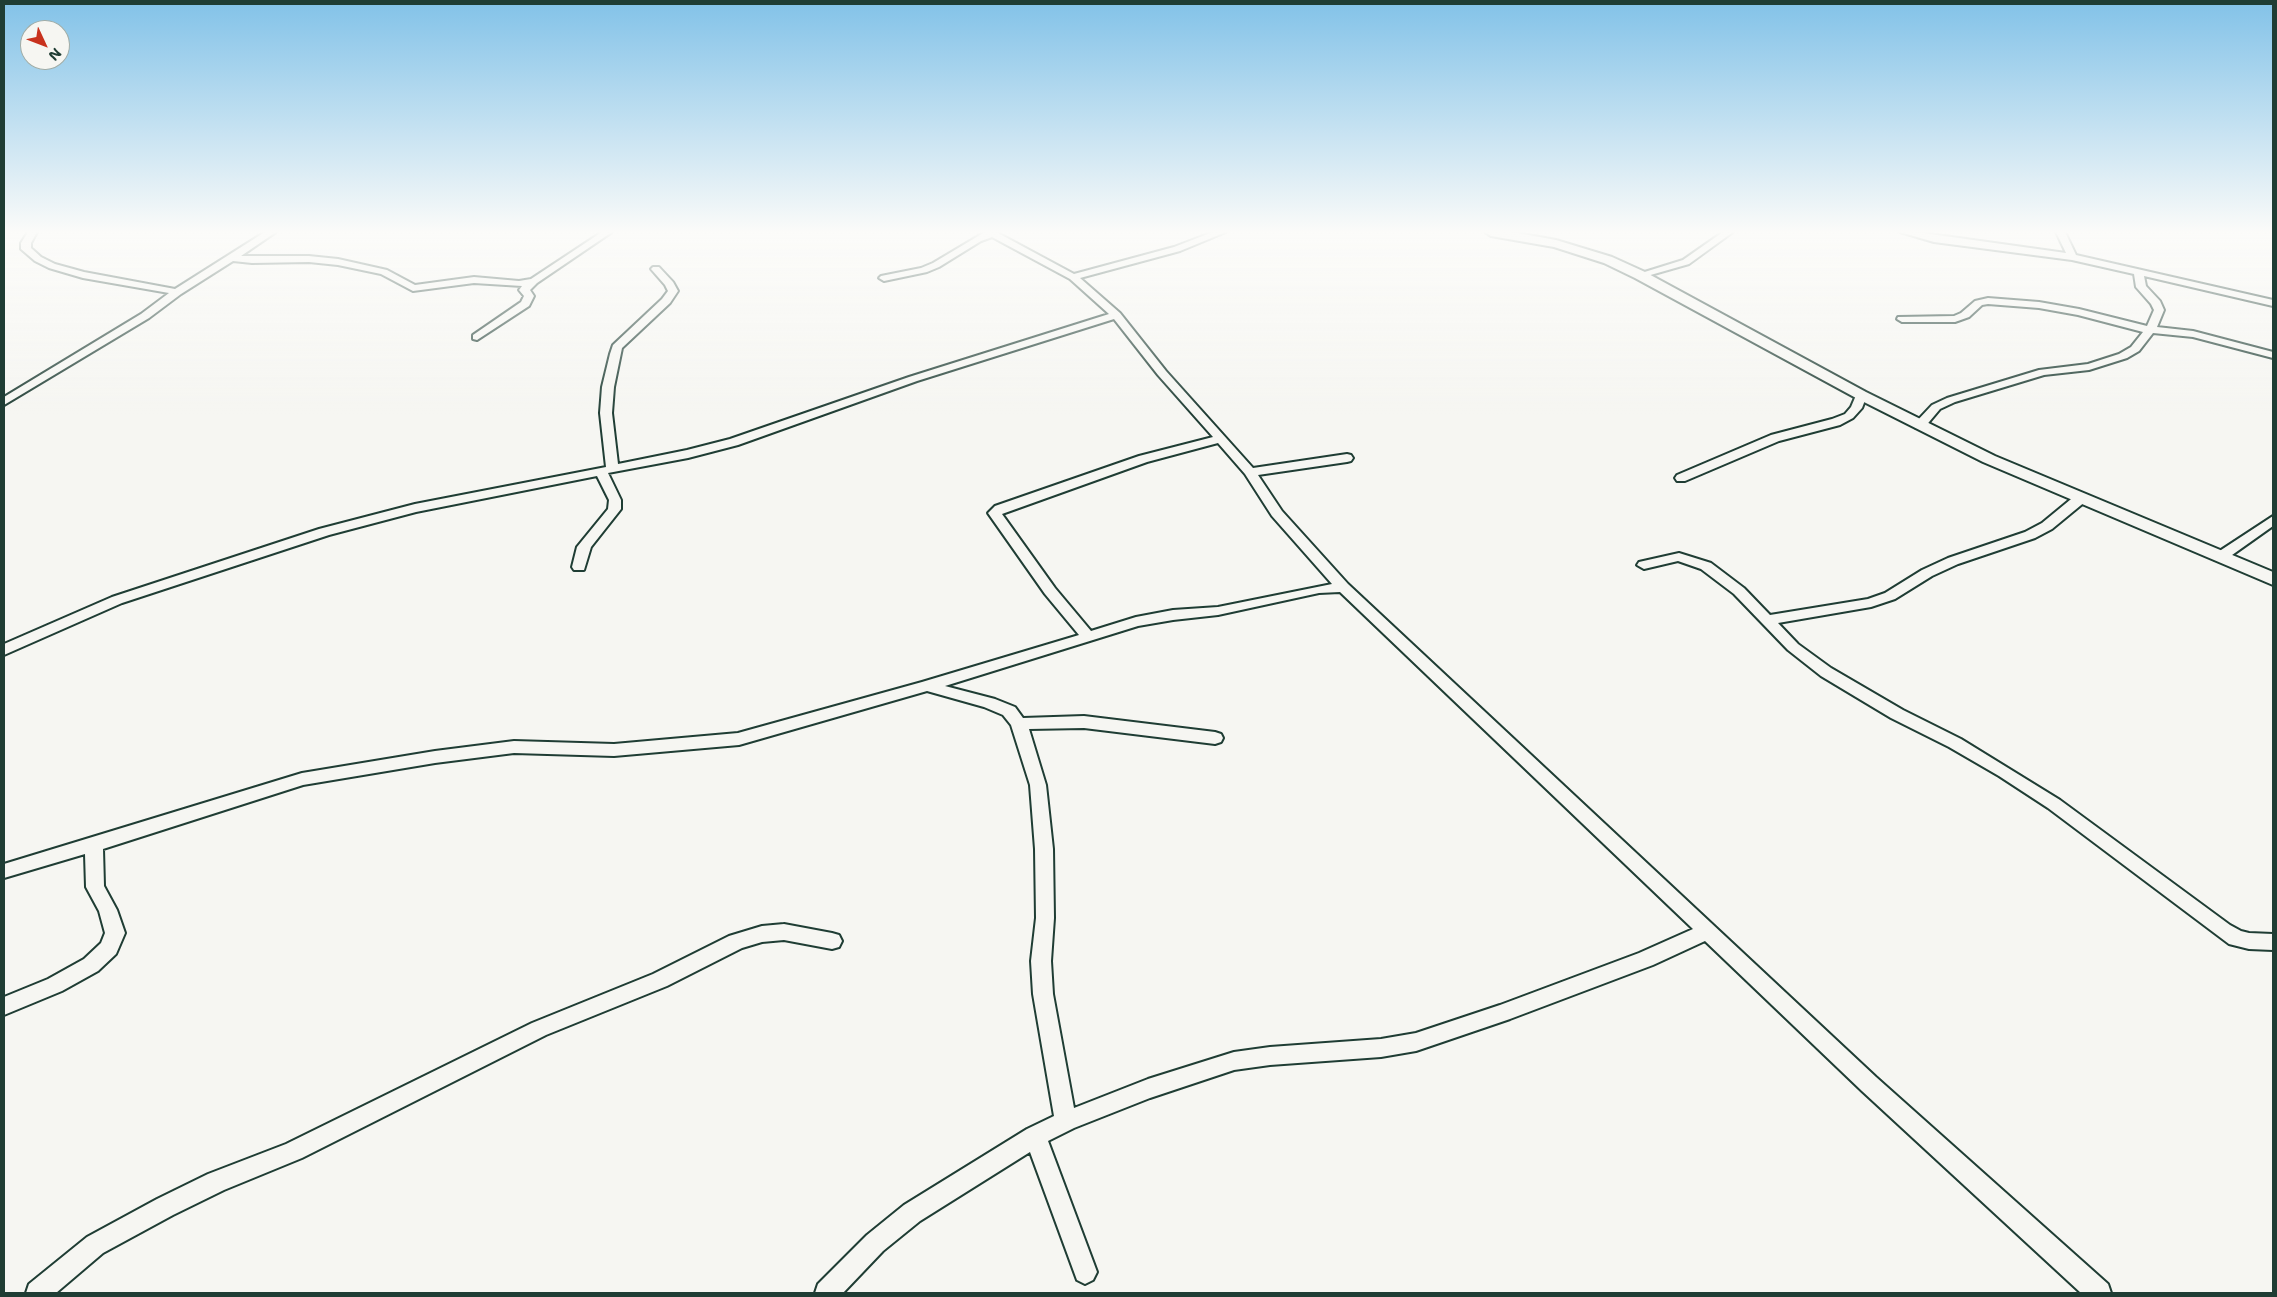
<!DOCTYPE html>
<html>
<head>
<meta charset="utf-8">
<style>
	body { margin:0 }
	#map { position:relative; width:2277px; height:1297px; overflow:hidden; background:#f6f6f2; font-family:"Shantell Sans",sans-serif }
	canvas { display:block }
	.frame { position:absolute; inset:0; border:5px solid #1f3d34; pointer-events:none }
	.north { position:absolute; left:20px; top:20px; width:50px; height:50px; box-sizing:border-box; background:#f6f6f2; border:1px solid #a0aca6; border-radius:50%; rotate:133deg; font-size:14px; font-weight:700; line-height:20px; text-align:center; color:#1f3d34 }
	.north::after { content:''; display:block; margin:auto; width:18px; height:22px; background:#c8321e; clip-path:polygon(50% 0,100% 100%,50% 72%,0 100%) }
</style>
</head>
<body>
<div id="map">
<canvas width="2277" height="1297"></canvas>
<div class="frame"></div>
<div class="north">N</div>
</div>
<script>
const ctx = document.querySelector('canvas').getContext('2d');
ctx.lineJoin = 'round';
function toPath(rows) {
  const path = new Path2D();
  for (const r of rows) {
    path.moveTo(r[0], r[1]);
    for (let i = 2; i < r.length; i += 2) path.lineTo(r[i], r[i + 1]);
  }
  return path;
}
function strokePath(path, color, width, dash) {
  ctx.strokeStyle = color;
  ctx.lineWidth = width;
  ctx.lineCap = dash ? 'butt' : 'round';
  ctx.setLineDash(dash || []);
  ctx.stroke(path);
}
function paint(path, color) {
  ctx.fillStyle = color;
  ctx.fill(path, 'evenodd');
}
const minor = toPath([
	[28,232,37,232,31,243,31,248,41,257,55,264,84,272,175,289,265,232,276,232,241,256,309,256,338,259,387,270,415,285,474,277,519,281,531,279,602,232,612,232,537,283,530,290,534,296,529,306,477,340,473,339,473,335,521,302,524,296,519,290,522,286,474,283,413,291,381,274,338,265,309,262,252,263,233,261,181,294,149,318,4,405,4,397,141,314,169,293,83,278,49,268,35,261,21,249,21,243,28,232],
	[985,232,996,232,1074,274,1174,247,1213,232,1226,232,1180,251,1080,278,1120,313,1166,371,1253,468,1347,454,1351,455,1353,458,1351,461,1347,462,1258,475,1282,511,1348,584,1876,1077,2108,1284,2111,1293,2081,1293,1862,1091,1705,941,1653,965,1510,1019,1416,1051,1381,1057,1270,1065,1234,1070,1150,1098,1074,1128,1048,1141,1097,1272,1093,1280,1085,1284,1077,1280,1030,1152,920,1221,883,1251,843,1293,815,1293,818,1284,867,1235,904,1205,1027,1129,1054,1116,1033,994,1031,961,1036,918,1035,849,1030,785,1011,725,1003,715,984,707,927,691,739,745,614,756,514,753,435,763,303,785,103,849,104,886,117,910,125,933,116,954,98,971,62,991,4,1015,4,997,48,979,84,959,101,943,105,933,99,911,86,887,85,854,4,878,4,864,302,773,435,751,514,741,614,744,738,733,922,682,1079,635,1045,594,988,513,995,506,1139,456,1213,437,1158,375,1114,319,917,381,738,445,688,458,608,473,621,500,621,509,591,547,584,570,574,570,572,567,577,547,608,509,609,500,597,476,416,512,329,535,122,603,4,655,4,644,112,597,319,529,415,504,606,467,600,413,602,387,610,354,613,345,662,299,668,291,665,285,651,269,653,267,659,267,673,282,678,291,670,303,622,348,614,387,612,413,618,464,687,450,730,439,909,377,1109,314,1070,279,992,237,981,241,939,267,927,272,884,281,879,278,881,276,921,268,933,263,985,232],
	[1218,443,1245,474,1272,516,1332,584,1218,607,1173,610,1136,617,1091,631,1055,588,1002,514,1147,462,1218,443],
	[1340,592,1693,929,1639,953,1500,1005,1416,1033,1381,1039,1270,1047,1234,1052,1148,1079,1074,1108,1053,994,1051,961,1054,918,1053,849,1046,785,1029,729,1084,728,1215,744,1221,742,1223,738,1221,734,1215,732,1084,716,1023,718,1015,707,995,699,945,686,1138,626,1173,620,1218,615,1319,593,1340,592],
	[1723,232,1733,232,1689,264,1640,278,1635,275,1683,260,1723,232],
	[1900,232,1916,232,2066,253,2056,232,2065,232,2076,255,2273,300,2273,306,2144,276,2146,286,2160,301,2164,310,2157,327,2193,331,2273,352,2273,358,2193,337,2153,333,2139,351,2127,358,2089,370,2044,375,1955,402,1940,409,1924,428,1916,428,1914,425,1916,422,1932,405,1947,398,2039,370,2088,364,2119,354,2131,347,2143,332,2078,315,2039,308,1988,304,1982,305,1969,317,1955,322,1902,322,1897,319,1898,317,1954,316,1961,313,1975,301,1988,298,2039,302,2079,309,2147,326,2154,310,2151,304,2136,287,2134,274,2072,260,1934,242,1900,232],
	[1861,392,1867,395,1862,408,1853,418,1840,425,1779,441,1685,481,1677,481,1675,478,1677,475,1771,435,1832,419,1845,414,1851,407,1857,393,1861,392],
	[2081,494,2087,498,2086,501,2052,529,2035,538,1958,564,1932,576,1895,599,1871,607,1778,623,1798,644,1831,668,1903,710,1961,739,2060,800,2230,925,2241,931,2249,933,2273,934,2273,950,2249,949,2229,944,2048,808,1999,776,1949,747,1891,718,1821,676,1788,650,1734,594,1701,569,1678,561,1644,569,1637,565,1639,562,1679,553,1711,563,1744,588,1770,615,1868,599,1885,593,1922,570,1948,558,2025,532,2042,523,2076,495,2081,494],
	[2273,516,2273,526,2225,560,2215,560,2213,557,2215,554,2273,516],
	[784,924,832,933,839,935,842,941,839,947,832,949,784,940,762,942,742,948,667,986,546,1035,302,1158,224,1190,173,1215,103,1253,56,1293,26,1293,29,1284,87,1237,157,1199,208,1174,286,1144,532,1023,653,974,729,936,762,926,784,924]
]);
const secondary = toPath([
	[1485,232,1512,232,1556,240,1612,257,1645,272,1866,392,1995,456,2273,572,2273,585,1983,462,1856,398,1635,278,1604,263,1554,247,1491,236,1485,232]
]);
strokePath(minor, '#1f3d34', 4);
strokePath(secondary, '#1f3d34', 4);
paint(minor, '#f6f6f2');
paint(secondary, '#f6f6f2');
const sky = ctx.createLinearGradient(0, 0, 0, 414);
sky.addColorStop(0, '#82c2e8');
sky.addColorStop(0.56, '#fbfbf9');
sky.addColorStop(1, '#fbfbf900');
ctx.fillStyle = sky;
ctx.fillRect(0, 0, 2277, 414);
</script>
</body>
</html>
